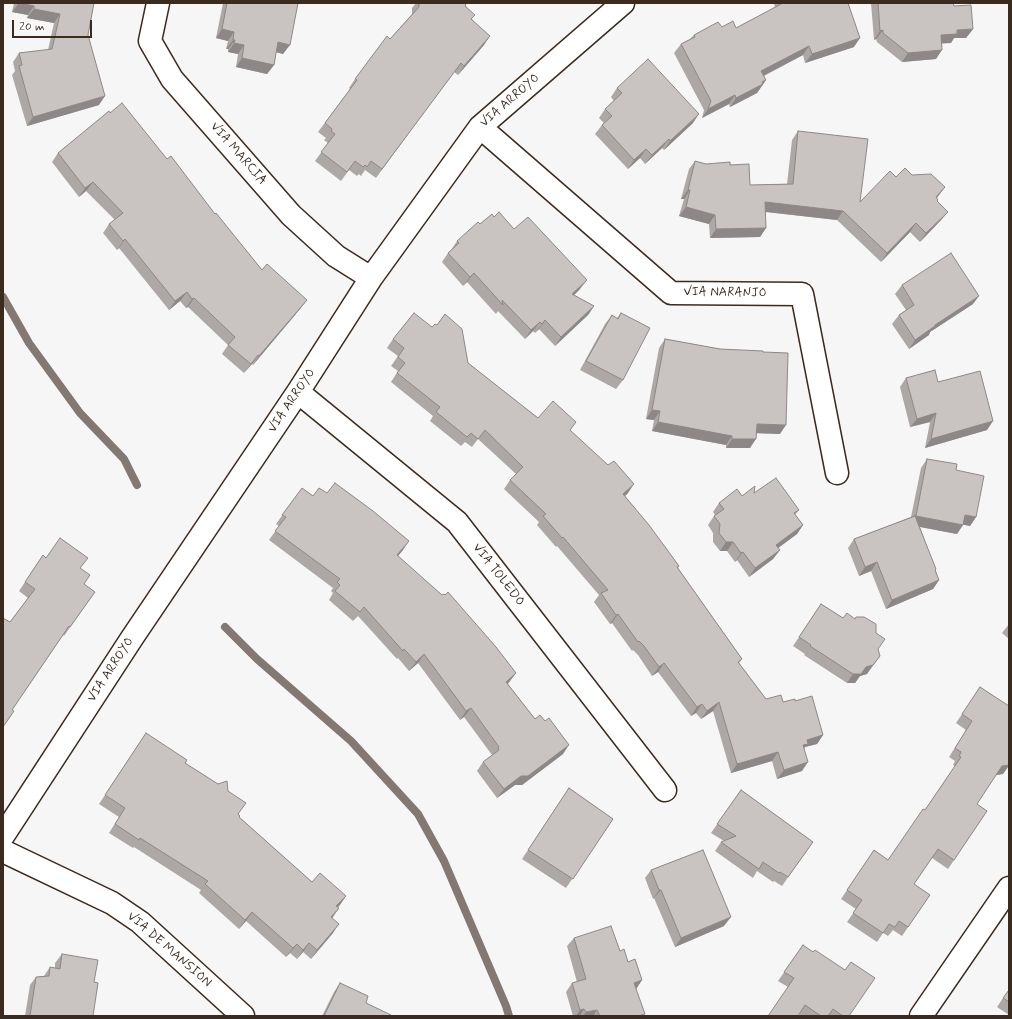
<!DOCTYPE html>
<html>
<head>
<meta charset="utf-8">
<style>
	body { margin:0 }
	#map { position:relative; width:1012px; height:1019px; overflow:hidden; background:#f7f6f6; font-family:Mynerve,sans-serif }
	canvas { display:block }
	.frame { position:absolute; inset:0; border:4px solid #3b2a1e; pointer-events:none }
	.scale { position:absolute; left:12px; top:20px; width:80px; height:18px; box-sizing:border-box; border:2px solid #3b2a1e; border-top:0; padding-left:5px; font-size:12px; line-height:14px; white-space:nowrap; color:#3b2a1e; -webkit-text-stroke:3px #fff; paint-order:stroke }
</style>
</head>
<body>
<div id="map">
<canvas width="1012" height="1019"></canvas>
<div class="frame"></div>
<div class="scale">20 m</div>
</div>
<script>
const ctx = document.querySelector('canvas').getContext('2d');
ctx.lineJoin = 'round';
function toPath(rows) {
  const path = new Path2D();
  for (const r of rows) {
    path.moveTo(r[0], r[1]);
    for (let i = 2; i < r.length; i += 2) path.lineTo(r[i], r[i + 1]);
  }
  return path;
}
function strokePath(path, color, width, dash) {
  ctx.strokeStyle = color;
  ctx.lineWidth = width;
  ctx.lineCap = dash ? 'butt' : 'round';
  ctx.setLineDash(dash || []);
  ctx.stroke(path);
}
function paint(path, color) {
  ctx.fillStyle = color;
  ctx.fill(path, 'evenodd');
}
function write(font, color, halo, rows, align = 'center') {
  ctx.font = font + ' Mynerve,sans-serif';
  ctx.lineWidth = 3;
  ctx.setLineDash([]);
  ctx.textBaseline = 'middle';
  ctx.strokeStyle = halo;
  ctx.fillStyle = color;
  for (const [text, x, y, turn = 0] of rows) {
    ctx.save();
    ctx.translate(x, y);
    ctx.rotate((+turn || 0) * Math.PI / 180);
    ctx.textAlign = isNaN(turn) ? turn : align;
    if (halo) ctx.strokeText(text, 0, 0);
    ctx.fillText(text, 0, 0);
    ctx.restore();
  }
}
const stream = toPath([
	[3,297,29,343,80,413,124,459,137,485],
	[225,627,257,659,351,741,418,814,444,861,506,1006,509,1016]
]);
const minor = toPath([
	[158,3,150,41,172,79,291,215,336,256,371,278],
	[480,127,671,293,802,294,837,473],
	[298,392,457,522,665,790],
	[3,836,132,638,298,392,371,278,480,127,623,3],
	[3,851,112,903,140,922,243,1016],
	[921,1016,1009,888]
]);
const wall = toPath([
	[14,3,94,3,88,35,99,105,27,126,12,75,15,71,13,62,19,53,48,50,54,23,27,18,28,15,12,12],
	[223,3,298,3,283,54,276,52,274,65,267,74,236,67,238,54,228,52,228,49,226,49,228,41,216,38],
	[416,3,464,3,466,5,466,6,484,45,458,75,454,72,376,178,365,170,361,176,359,174,357,176,349,170,341,181,315,161,328,143,324,140,326,138,318,132,350,89,349,88,355,79,412,14,412,8],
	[774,3,848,3,854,47,805,63,803,55,764,76,766,80,757,93,730,107,729,104,702,118,704,110,674,53,681,44,690,39,694,35,722,27,736,28,775,8],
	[871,3,953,3,954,6,973,29,966,38,954,38,951,43,942,43,936,59,902,62,877,42,876,39,874,40],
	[617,88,693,123,664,150,662,148,645,164,640,158,628,169,595,134,602,125,604,123,599,118,605,109,614,101,611,97],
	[110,113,167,159,215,214,262,270,307,300,300,309,253,365,252,364,244,373,222,354,228,345,188,307,186,308,180,301,169,310,119,248,117,250,103,233,109,224,115,220,86,191,79,197,52,162,58,153],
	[798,131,860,202,896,177,912,175,945,187,937,198,937,202,948,212,941,220,920,242,910,232,881,262,837,220,765,212,766,228,760,237,710,238,709,224,679,216,684,199,681,199,689,169,695,161,706,164,730,165,750,185,787,184,792,140],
	[494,217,514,229,580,289,574,295,594,306,588,315,555,346,539,329,535,333,533,331,525,339,498,311,496,314,467,282,463,286,442,262,448,253,451,250,457,241,480,224],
	[902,285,973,304,930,332,929,335,909,349,892,324,899,315,906,310,895,294],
	[621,313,623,380,616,389,580,370,605,324,612,315,617,318],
	[393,339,468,363,538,418,576,422,570,430,628,493,625,496,679,566,678,568,742,659,739,663,766,699,783,702,795,701,823,735,817,744,805,747,804,748,802,771,777,779,772,761,731,773,713,711,701,719,696,713,691,716,658,672,652,676,638,655,633,650,632,651,612,623,610,624,594,602,599,595,557,546,556,547,537,525,539,522,504,489,510,480,516,474,478,439,472,447,465,442,461,446,430,421,433,416,391,382,398,371,391,366,398,356,387,348],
	[665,339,720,349,763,352,780,434,757,433,750,448,726,448,726,445,652,431,654,420,646,419,659,348],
	[906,378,938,382,987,430,925,448,930,422,910,427,900,387],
	[927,459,956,470,976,517,970,526,963,524,957,534,920,527,939,580,933,589,886,609,871,571,859,576,848,548,854,539,911,517,921,468],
	[302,488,313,496,403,550,398,556,516,673,508,684,535,719,563,754,522,785,515,785,497,798,477,771,483,762,492,755,464,717,460,720,418,663,409,671,398,658,397,659,358,616,353,621,329,600,333,593,331,591,333,588,269,540,279,526,276,524],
	[754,493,799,510,795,515,803,525,797,534,778,548,780,550,773,559,749,577,737,560,735,562,727,551,720,551,713,542,713,533,708,525,714,516,715,515,713,512,719,503,742,496],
	[43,555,46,558,80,568,84,584,95,592,64,636,63,635,12,710,3,727,3,618,10,622,28,598,19,591],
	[821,604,843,618,876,633,878,649,867,674,860,676,855,683,847,683,804,655,805,654,793,646],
	[1009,624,1009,639,1002,633],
	[980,687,1009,706,1009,766,1003,774,996,775,977,804,987,811,948,869,932,858,914,884,930,895,902,936,893,930,888,936,883,933,877,942,847,922,856,909,841,899,874,850,888,860,925,810,955,766,953,765,955,761,949,757,966,730,956,723],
	[140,742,185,763,228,791,239,817,312,882,346,896,337,907,332,918,333,933,311,959,303,952,297,959,290,953,286,957,246,921,239,929,199,893,201,890,134,847,133,848,109,833,119,817,99,804],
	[569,788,613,819,566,888,522,859],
	[741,790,813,842,782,886,774,881,773,882,757,871,753,878,715,851,721,842,724,841,711,833],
	[651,870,724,926,675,947,654,898,653,899,645,878],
	[574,938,620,951,642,980,636,989,643,1016,573,1016,566,992,572,983,577,982,567,946],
	[803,945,849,1016,802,1016,799,1014,788,987,778,981],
	[62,954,94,982,93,1016,25,1016,30,985,36,977,44,976,50,967,55,968,55,963],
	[340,983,366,1003,391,1016,322,1016,334,992],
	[1009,989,1009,1015,997,1007]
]);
const shadedWall = toPath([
	[19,3,34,6,28,15,12,12],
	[34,9,60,14,54,23,27,18],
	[222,29,234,32,228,41,216,38],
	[973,29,966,38,954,38,951,43,935,44,941,35,957,30],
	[883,30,876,39,874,40,880,31],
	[490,36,484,45,458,75,464,66],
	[860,38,854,47,805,63,812,54],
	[233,40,235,40,228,49,226,49],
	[278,42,290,45,283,54,272,51],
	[234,43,244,45,238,54,228,52],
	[809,46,803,55,755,80,761,71],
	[942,50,936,59,902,62,908,53],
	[242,58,274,65,267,74,236,67],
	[766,80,757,93,730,107,736,98],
	[735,95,729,104,702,118,708,109],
	[105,96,99,105,27,126,33,117],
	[699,114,693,123,664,150,670,141],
	[669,139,662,148,645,164,652,155],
	[646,149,640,158,628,169,634,160],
	[93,182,86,191,79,197,85,188],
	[945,187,938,196,929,206,936,197],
	[688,190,690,190,684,199,681,199],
	[765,202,843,211,837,220,759,211],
	[686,207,715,215,709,224,679,216],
	[948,212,941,220,920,242,926,233],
	[916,223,910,232,881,262,887,253],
	[766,228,760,237,710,238,716,229],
	[125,239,119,248,117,250,123,241],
	[474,273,467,282,463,286,470,277],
	[587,280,580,289,566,303,572,294],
	[187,292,180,301,169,310,175,301],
	[979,296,973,304,930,332,929,335,909,349,915,340,935,325],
	[194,298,188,307,186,308,192,299],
	[307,300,300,309,253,365,259,356],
	[594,306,588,315,555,346,561,337],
	[545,320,539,329,535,333,542,324],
	[540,322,533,331,525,339,531,330],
	[258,355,252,364,244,373],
	[652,410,660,411,654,420,646,419],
	[936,413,930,422,910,427,917,419],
	[993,421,987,430,925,448,931,439],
	[658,422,732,436,726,445,652,431],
	[757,424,786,425,780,434,751,433],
	[732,439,756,439,750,448,726,448],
	[634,484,628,493,617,503,623,494],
	[965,515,976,517,970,526,959,524],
	[916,516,963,525,957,534,910,525],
	[803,525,797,534,770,554,776,545],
	[409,541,403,550,391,564,397,555],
	[726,542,733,542,727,551,720,551],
	[780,550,773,559,749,577,755,568],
	[743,552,737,560,735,562,741,553],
	[877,562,871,571,859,576,865,567],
	[939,580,933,589,886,609,892,600],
	[618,614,612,623,610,624,616,615],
	[424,654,418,663,409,671,416,662],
	[880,656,867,674,860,676,855,683,847,683,853,674,866,667],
	[664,663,658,672,652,676,659,667],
	[516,673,509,682,500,691,506,682],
	[719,702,713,711,701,719,707,711],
	[702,704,696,713,691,716,697,707],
	[471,708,464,717,460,720,466,711],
	[823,735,817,744,805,747,801,753,797,754,807,740],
	[569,745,563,754,522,785,515,785,497,798,504,789,521,776],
	[778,752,772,761,731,773,737,764],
	[808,762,802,771,777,779,784,770],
	[1009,765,1003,774,996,775,1002,766],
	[659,890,661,890,654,898,653,899],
	[346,896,340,905,330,915,336,906],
	[339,908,333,917,325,926,331,917],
	[252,912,246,921,239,929,245,920],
	[731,917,724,926,675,947,681,938],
	[339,924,333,933,311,959,317,950],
	[309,943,303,952,297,959,303,950],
	[297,944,290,953,286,957,293,948],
	[642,980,636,989,634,983],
	[584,1009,580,1016,576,1016,580,1010],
	[597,1010,593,1016,583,1016,586,1012]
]);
const building = toPath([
	[19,3,94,3,88,35,105,96,33,117,19,66,22,65,19,53,52,49,60,14,34,9,34,6,19,3],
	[227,3,298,3,290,45,278,42,274,65,242,58,244,45,234,43,235,40,233,40,234,32,222,29,227,3],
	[419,3,464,3,466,5,465,6,475,15,471,19,490,36,464,66,461,63,382,169,371,161,367,167,365,165,363,167,355,161,347,172,321,152,335,134,331,131,332,129,325,123,357,80,355,79,387,36,390,39,419,7,419,3],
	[783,3,848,3,860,38,812,54,809,46,761,71,766,80,762,82,763,84,736,98,735,95,708,109,711,101,681,44,695,37,694,35,718,22,722,27,733,21,736,28,783,3],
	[878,3,953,3,954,6,971,5,973,29,957,30,957,34,941,35,942,50,908,53,883,33,883,30,880,31,878,3],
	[648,59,699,114,670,141,669,139,652,155,646,149,634,160,602,125,612,116,605,109,622,93,617,88,648,59],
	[122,103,167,159,171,156,215,214,216,213,262,270,267,264,307,300,259,356,258,355,251,364,228,345,235,337,194,298,192,299,187,292,175,301,125,239,123,241,109,224,123,213,93,182,85,188,58,153,109,111,110,113,122,103],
	[798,131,868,139,860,202,890,171,896,177,905,168,912,175,931,174,945,187,936,197,938,200,937,201,948,212,926,233,916,223,887,253,843,211,765,202,766,228,716,229,715,215,686,207,690,190,688,190,695,161,706,164,730,162,730,165,749,164,750,185,793,184,798,131],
	[499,212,514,229,528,217,587,280,572,294,594,306,561,337,545,320,542,324,540,322,531,330,502,300,503,305,474,273,470,277,448,253,459,243,457,241,478,222,480,224,492,214,494,217,499,212],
	[951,253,979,296,935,325,935,326,915,340,899,315,914,305,902,285,951,253],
	[414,313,432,327,435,324,437,325,445,314,462,329,468,363,538,418,553,401,576,422,570,430,608,465,614,461,634,484,623,494,649,525,679,566,677,567,742,659,738,662,766,699,781,695,783,702,795,699,795,701,812,696,823,735,807,740,808,744,803,745,808,762,784,770,778,752,737,764,719,702,707,711,702,704,697,707,664,663,659,667,644,646,639,641,638,642,618,614,616,615,601,593,608,590,563,537,562,538,543,516,546,514,510,480,523,467,485,430,478,439,471,433,467,437,436,412,440,407,397,373,405,363,398,357,404,348,393,339,414,313],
	[621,313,650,328,623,380,586,361,612,315,618,319,621,313],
	[665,339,720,349,763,351,763,352,788,353,786,425,757,424,756,439,732,439,732,436,658,422,660,411,652,410,665,339],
	[935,370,938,382,980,371,993,421,931,439,936,413,917,419,906,378,935,370],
	[927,459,957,464,956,470,984,476,976,517,965,515,963,525,916,516,927,459],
	[776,478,799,510,794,513,803,525,776,545,780,550,755,568,743,552,741,553,733,542,726,542,719,533,720,524,714,516,724,509,719,503,737,489,742,496,755,486,754,493,776,478],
	[335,483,373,511,409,541,397,555,442,595,444,594,445,595,448,592,496,647,516,673,506,682,535,719,540,715,545,721,549,718,569,745,528,776,521,776,504,789,483,762,499,750,498,748,499,747,471,708,466,711,424,654,416,662,404,649,403,651,364,607,360,612,335,591,340,585,337,582,340,579,275,531,286,517,282,515,302,488,313,496,319,488,327,493,335,483],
	[915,516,936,569,935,570,939,580,892,600,877,562,865,567,854,539,915,516],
	[60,538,88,558,80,568,90,575,84,584,95,592,70,627,69,626,12,710,14,711,3,727,3,669,4,668,3,667,3,618,10,622,35,589,25,582,43,555,46,558,60,538],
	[821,604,843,618,847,613,855,619,856,617,864,617,876,624,876,633,885,639,878,649,880,656,873,665,866,667,861,674,853,674,810,646,811,645,799,637,821,604],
	[980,687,1009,706,1009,765,1002,766,977,804,987,811,954,860,938,849,914,884,930,895,908,927,899,921,895,927,889,924,883,933,853,913,862,900,847,890,874,850,888,860,923,809,925,810,961,757,959,756,961,752,955,748,972,721,962,714,980,687],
	[146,733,187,760,185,763,218,784,227,781,228,791,246,803,238,814,240,816,239,817,312,882,320,873,346,896,336,906,339,908,331,917,339,924,317,950,309,943,303,950,297,944,293,948,252,912,245,920,205,884,208,881,140,838,139,840,115,824,125,808,105,795,146,733],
	[569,788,613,819,573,879,528,850,569,788],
	[741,790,813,842,788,877,780,872,779,873,763,862,759,869,721,842,736,836,717,824,741,790],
	[703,850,731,917,681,938,661,890,659,890,651,870,703,850],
	[611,926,620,951,624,949,628,962,635,959,642,980,634,983,645,1014,638,1016,600,1016,597,1010,586,1012,584,1009,580,1010,572,983,586,979,574,938,611,926],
	[803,945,813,952,815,950,845,970,851,962,875,978,849,1016,843,1016,833,1009,828,1016,821,1016,805,1005,798,1016,768,1016,794,978,784,972,803,945],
	[62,954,98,960,94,982,98,983,93,1016,30,1016,36,977,49,976,50,967,60,969,62,954],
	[340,983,368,996,366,1003,391,1015,391,1016,324,1016,340,983],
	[1009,990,1009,1002,1003,998,1009,990]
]);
const streetNames = [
	["VIA ARROYO",510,101,-41],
	["VIA MARCIA",238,154,49],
	["VIA NARANJO",725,293,1],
	["VIA ARROYO",292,401,-56],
	["VIA TOLEDO",498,575,52],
	["VIA ARROYO",111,670,-57],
	["VIA DE MANSION",169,950,41]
];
strokePath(stream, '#847972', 8);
strokePath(minor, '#3b2a1e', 25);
strokePath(minor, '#fff', 22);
paint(wall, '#ada8a6');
paint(shadedWall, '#8d8887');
paint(building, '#c9c3c1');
strokePath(building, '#8d8887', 1);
write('13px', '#3b2a1e', '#fff', streetNames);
</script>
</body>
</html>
